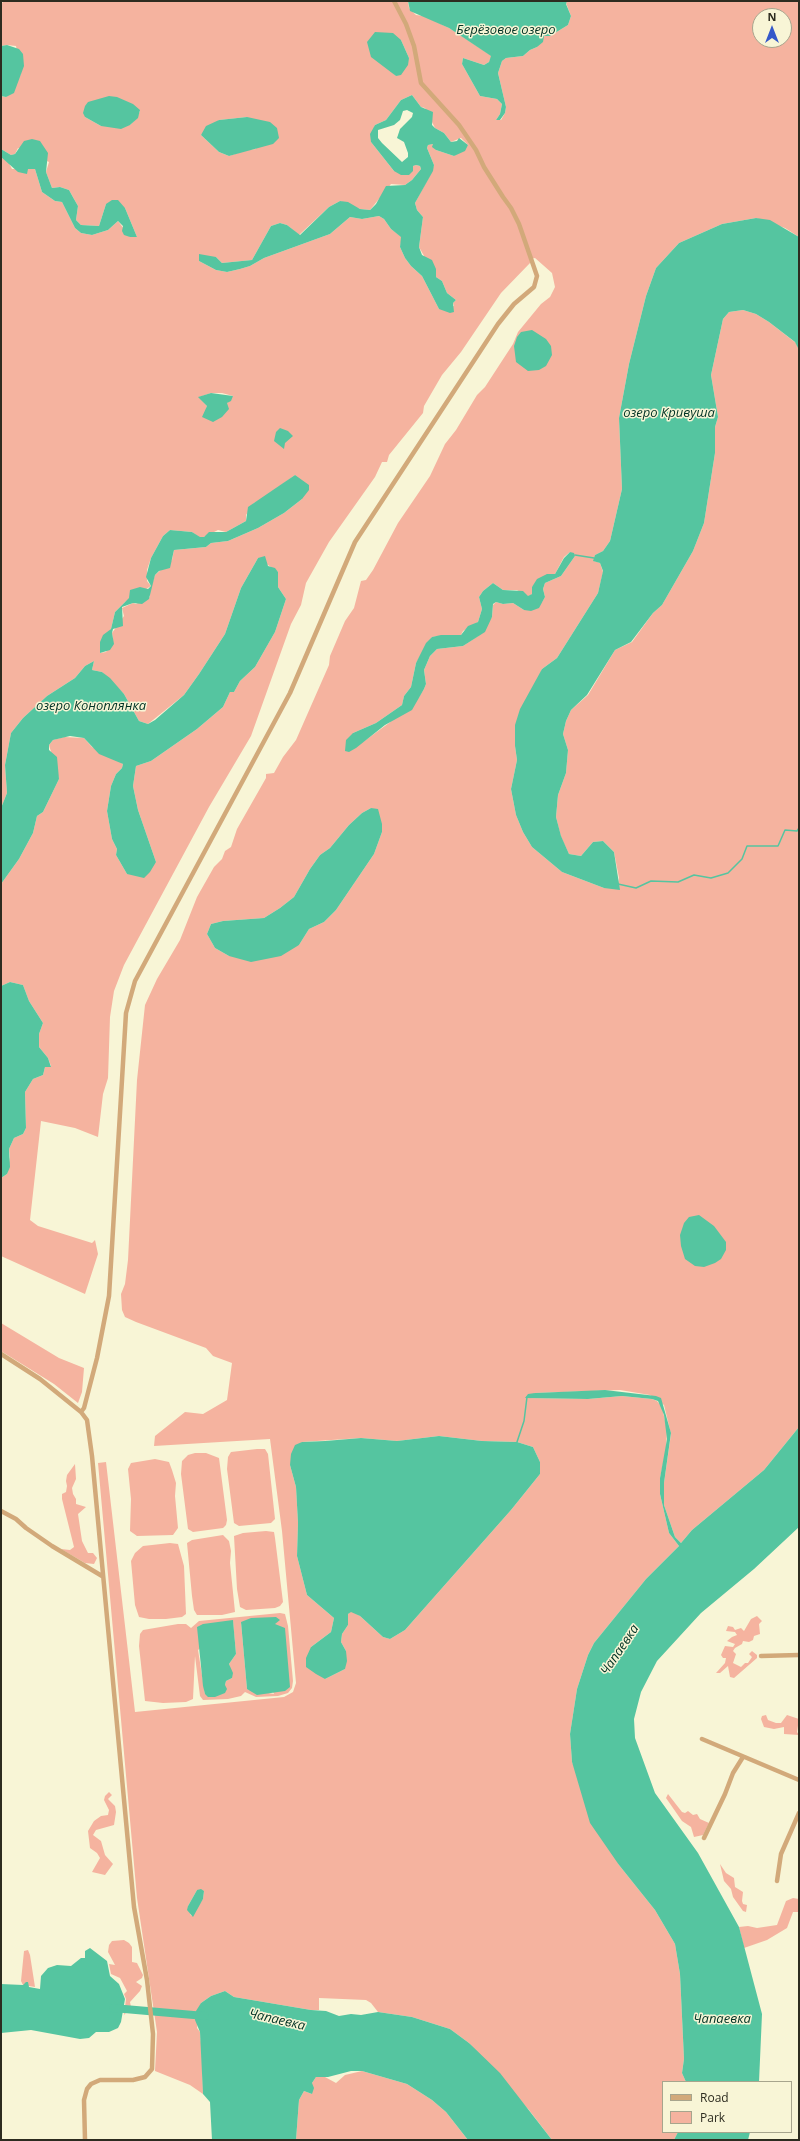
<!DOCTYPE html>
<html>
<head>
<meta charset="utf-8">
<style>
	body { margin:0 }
	#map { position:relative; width:800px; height:2141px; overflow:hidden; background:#f8f5d6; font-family:"Open Sans",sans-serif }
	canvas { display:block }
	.frame { position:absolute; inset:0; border:2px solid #2d2c20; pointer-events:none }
	.legend { position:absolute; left:662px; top:2081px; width:130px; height:52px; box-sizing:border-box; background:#f8f5d6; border:1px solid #a7a58d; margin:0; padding:5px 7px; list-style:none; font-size:12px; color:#2d2c20 }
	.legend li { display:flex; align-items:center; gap:8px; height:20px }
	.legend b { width:20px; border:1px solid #a7a58d }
	.north { position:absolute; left:752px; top:8px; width:40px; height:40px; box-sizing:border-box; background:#f8f5d6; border:1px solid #a7a58d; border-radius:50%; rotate:0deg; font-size:11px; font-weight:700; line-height:16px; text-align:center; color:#2d2c20 }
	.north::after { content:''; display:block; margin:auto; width:14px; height:18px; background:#3558c9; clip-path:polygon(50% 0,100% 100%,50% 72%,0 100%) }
</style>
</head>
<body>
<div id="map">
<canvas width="800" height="2141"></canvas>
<div class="frame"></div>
<ul class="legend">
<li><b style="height:5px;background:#d2a97a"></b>Road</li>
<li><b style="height:11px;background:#f5b39f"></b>Park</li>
</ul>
<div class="north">N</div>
</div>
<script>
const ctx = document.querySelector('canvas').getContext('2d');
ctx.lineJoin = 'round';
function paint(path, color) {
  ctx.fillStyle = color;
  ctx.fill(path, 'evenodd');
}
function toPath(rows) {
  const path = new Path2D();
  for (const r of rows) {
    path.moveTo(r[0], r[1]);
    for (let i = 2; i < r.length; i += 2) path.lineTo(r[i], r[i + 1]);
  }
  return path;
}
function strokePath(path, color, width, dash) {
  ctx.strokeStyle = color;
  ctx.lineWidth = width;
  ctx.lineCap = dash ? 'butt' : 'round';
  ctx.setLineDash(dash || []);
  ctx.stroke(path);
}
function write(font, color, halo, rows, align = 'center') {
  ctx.font = font + ' "Open Sans",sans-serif';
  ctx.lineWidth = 3;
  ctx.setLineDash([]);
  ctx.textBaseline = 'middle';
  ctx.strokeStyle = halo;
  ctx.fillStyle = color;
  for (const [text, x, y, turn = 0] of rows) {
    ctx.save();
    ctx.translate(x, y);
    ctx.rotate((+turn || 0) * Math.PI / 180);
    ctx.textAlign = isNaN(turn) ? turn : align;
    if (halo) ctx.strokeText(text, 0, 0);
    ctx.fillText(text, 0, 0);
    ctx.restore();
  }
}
const green = toPath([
	[4,1,408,1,409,8,416,15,424,16,449,28,492,56,489,62,484,65,463,58,462,64,480,96,497,99,502,104,500,114,496,120,501,120,505,113,506,107,498,73,502,61,506,58,523,56,530,50,537,47,544,36,550,36,568,25,571,16,566,3,567,1,799,1,799,237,785,228,756,218,722,224,679,243,656,268,646,296,629,364,619,418,622,489,610,541,603,551,595,555,594,561,600,563,603,572,598,593,557,658,542,669,515,746,517,760,511,789,516,815,523,832,532,847,562,872,604,888,618,884,619,878,614,852,603,841,593,842,581,856,569,854,561,837,556,817,558,795,566,773,568,750,563,734,566,721,571,710,588,695,615,650,632,642,653,613,662,605,693,551,704,523,715,453,715,427,718,417,711,375,723,319,729,312,743,310,756,314,769,322,796,343,799,350,799,1427,764,1470,692,1530,681,1543,675,1537,664,1505,664,1483,671,1434,664,1405,650,1395,620,1390,535,1393,529,1398,588,1399,622,1396,652,1399,657,1401,662,1407,667,1430,666,1450,660,1478,660,1494,669,1533,679,1546,646,1579,594,1643,588,1655,577,1689,570,1734,572,1762,619,1865,655,1910,675,1944,680,1974,684,2059,682,2073,686,2082,663,2082,663,2132,678,2132,674,2140,552,2140,529,2110,469,2043,450,2029,412,2017,378,2012,371,2003,366,2000,319,1998,319,2010,311,2010,234,1997,225,1991,211,1996,201,2003,197,2028,200,2032,202,2053,203,2094,190,2085,155,2071,157,2032,137,1898,98,1463,106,1462,135,1712,284,1697,293,1692,296,1683,282,1531,270,1439,154,1446,155,1436,185,1412,203,1414,227,1400,232,1363,213,1356,206,1348,136,1322,125,1317,122,1310,121,1294,125,1284,128,1260,137,1080,145,1005,157,979,180,940,197,897,214,867,222,859,225,851,231,847,237,829,266,778,266,774,274,773,283,757,296,740,329,665,330,656,345,621,354,608,361,581,366,580,373,570,398,523,430,476,445,444,456,430,477,395,485,387,513,344,518,332,541,304,550,297,555,287,552,273,535,258,530,259,530,263,501,293,461,352,442,375,424,406,423,413,389,455,387,462,382,462,375,477,329,542,306,583,301,605,291,624,251,736,209,807,124,965,114,991,110,1017,108,1078,103,1094,98,1137,75,1128,41,1121,30,1220,38,1226,92,1243,95,1240,98,1254,85,1294,1,1256,1,1178,7,1174,10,1157,9,1149,14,1138,23,1134,26,1128,25,1092,33,1079,43,1075,45,1067,51,1066,48,1058,39,1047,39,1034,43,1023,29,1001,23,985,10,982,1,986,1,884,19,859,33,833,37,816,43,812,59,779,49,745,53,740,64,737,84,738,92,747,123,764,122,768,116,774,111,786,107,811,112,839,117,849,116,855,127,874,156,862,138,810,133,786,136,766,151,761,197,729,223,707,230,692,234,692,240,681,255,667,275,632,286,599,278,587,278,572,258,558,241,588,225,634,199,674,184,695,148,724,139,721,124,694,102,672,92,670,94,661,85,666,75,678,47,696,23,718,11,733,5,765,7,793,1,808,1,157,9,163,12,169,35,169,42,192,55,201,62,202,75,228,81,233,92,235,108,230,118,221,130,237,137,237,125,208,106,204,99,226,81,225,76,220,78,206,69,190,60,187,52,188,46,172,49,162,18,148,15,154,11,155,1,149,1,96,6,97,21,74,16,46,7,45,1,46,1,4],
	[760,16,784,16,784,40,760,40],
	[401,40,409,58,396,76,391,71],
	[412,95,421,107,425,108,435,128,444,133,451,142,461,138,468,145,454,156,436,150,433,144,428,145,427,148,434,165,429,177,415,203,417,210,423,217,419,247,436,277,442,281,447,293,456,300,453,303,454,306,439,309,422,276,411,266,405,258,400,247,402,237,391,229,384,219,379,216,362,219,350,217,330,234,264,258,250,266,240,269,227,272,216,270,199,261,216,257,222,263,252,260,271,226,280,223,287,225,299,235,329,207,340,201,360,209,370,210,391,184,405,185,412,180,421,169,420,166,416,165,394,171,371,142,375,125,386,120,401,100],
	[140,111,137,118,130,125,101,126,85,117],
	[247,117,256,149,247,150,229,156,219,152,201,135,219,120],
	[211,393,222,393,233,396,227,403,206,410,207,406,199,397],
	[295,475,302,499,284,513,258,528,228,541,211,543,206,547,174,550,172,560,155,575,150,590,150,597,136,604,133,603,122,608,124,616,112,633,113,640,106,652,100,653,107,634,111,629,115,612,125,602,151,586,147,581,147,570,151,558,163,536,170,530,192,532,199,537,204,537,218,530,226,532,246,521,246,515,254,503,261,500],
	[570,552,575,556,561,576,545,583,543,589,545,597,542,602,524,610,513,603,503,604,496,602,493,605,492,617,478,636,463,646,437,649,430,656,424,670,426,684,424,689,419,697,389,723,363,742,353,733,376,723,402,705,404,696,411,687,416,663,432,637,449,635,454,636,461,635,463,631,478,622,482,609,479,597,483,591,493,583,503,590,517,590,528,597,532,594,532,587,555,574,564,557],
	[371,808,382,832,374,854,336,910,324,922,309,929,299,945,229,956,215,948,207,934,211,924,223,921,264,918,280,908,294,897,310,869,320,855,330,848,349,825,362,813],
	[439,1436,482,1441,517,1442,533,1447,540,1462,540,1474,511,1510,405,1630,390,1639,383,1637,360,1616,351,1611,348,1614,348,1625,342,1634,341,1642,346,1651,345,1669,325,1679,311,1647,331,1632,334,1618,307,1595,297,1556,298,1523,296,1487,290,1465,302,1442,361,1438,397,1441],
	[197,1890,204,1891,203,1899,191,1916,188,1906],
	[1,1323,59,1358,84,1368,82,1392,78,1403,54,1384,1,1351],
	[257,1449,265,1449,268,1454,275,1519,271,1523,239,1526,234,1523,227,1469,228,1457,231,1452],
	[195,1453,206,1453,219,1458,227,1520,226,1525,223,1528,193,1532,188,1529,181,1474,182,1461,188,1455],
	[155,1459,169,1462,172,1470,176,1483,175,1496,178,1528,173,1535,137,1536,130,1531,131,1499,128,1469,131,1463],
	[75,1464,76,1479,72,1488,73,1494,76,1499,76,1504,86,1507,78,1514,82,1541,88,1553,93,1553,97,1558,94,1564,85,1563,61,1549,70,1550,74,1547,62,1499,62,1494,66,1492,67,1486,66,1481,67,1475],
	[266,1531,274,1532,275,1538,283,1602,280,1606,275,1608,246,1610,240,1607,237,1589,234,1536,243,1533],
	[223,1535,229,1541,231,1551,230,1563,235,1612,222,1615,197,1615,194,1610,192,1596,187,1543,192,1540],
	[170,1543,178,1544,184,1566,186,1614,182,1617,166,1619,149,1619,139,1617,135,1605,131,1561,135,1553,143,1546],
	[280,1613,285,1614,288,1626,293,1681,292,1688,288,1693,278,1696,256,1697,245,1692,241,1696,228,1699,203,1700,200,1696,195,1656,193,1699,186,1702,163,1703,145,1701,139,1646,140,1634,143,1630,178,1624,186,1624,191,1628,199,1621],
	[233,1621,236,1654,229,1664,232,1678,226,1681,225,1685,205,1694,198,1650],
	[241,1622,274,1694,247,1689],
	[757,1616,762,1621,759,1624,760,1634,754,1636,753,1640,749,1642,743,1641,742,1644,735,1648,733,1651,736,1654,733,1663,741,1667,745,1663,748,1663,752,1657,749,1654,752,1651,757,1655,757,1658,734,1678,730,1677,728,1666,720,1673,716,1673,725,1663,726,1658,723,1658,721,1655,725,1646,733,1647,735,1644,727,1641,732,1637,737,1635,735,1632,726,1631,728,1626,733,1627,735,1630,741,1628,744,1631,751,1619],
	[766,1715,768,1720,776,1723,781,1723,787,1715,799,1719,797,1732,799,1735,784,1734,784,1727,774,1729,764,1727,761,1719,762,1716],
	[109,1792,112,1795,108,1799,115,1806,116,1812,114,1825,96,1830,93,1835,101,1841,105,1855,113,1864,105,1875,92,1872,100,1858,97,1853,90,1848,88,1831,94,1821,101,1816,108,1815,109,1810,104,1800,105,1796],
	[668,1794,682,1812,685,1813,688,1811,693,1815,697,1814,700,1819,709,1823,703,1835,694,1837,691,1827,682,1821,666,1798],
	[720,1864,726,1873,734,1878,735,1887,743,1892,742,1901,743,1904,747,1905,746,1912,743,1911,733,1897,731,1889,724,1881],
	[793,1898,799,1899,799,1912,793,1912,787,1928,767,1940,744,1948,739,1927,748,1926,757,1928,777,1925,786,1901],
	[124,1940,129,1943,132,1947,132,1962,137,1963,143,1975,142,1978,136,1982,142,1986,140,1991,130,2002,131,2007,124,2015,126,1999,124,1994,127,1991,120,1978,111,1974,109,1964,115,1965,108,1952,109,1945,112,1941],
	[28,1950,30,1955,35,1987,23,1985,21,1981,24,1951],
	[362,2071,407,2084,432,2100,446,2112,468,2140,296,2140,299,2100,304,2091,312,2094,312,2083,316,2077,325,2077,336,2083,345,2075]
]);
const water = toPath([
	[408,1,567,1,566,4,571,16,568,25,550,36,544,36,543,42,537,47,530,50,523,56,506,58,502,61,498,73,506,107,505,113,500,120,496,120,500,114,502,104,497,99,480,96,462,64,463,58,484,65,489,62,491,56,449,28,410,11],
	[375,32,393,33,401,40,409,58,408,65,401,75,396,76,371,57,367,42],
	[7,45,19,49,23,54,24,66,14,93,6,97,1,96,1,46],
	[412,95,421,107,433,112,432,125,435,128,444,133,451,142,457,141,459,138,468,145,465,151,454,156,436,150,432,147,433,144,428,145,427,148,434,165,433,171,415,203,417,210,423,217,419,247,422,255,432,260,436,269,436,277,442,281,447,293,456,300,453,303,454,312,450,313,439,309,422,276,411,266,405,258,400,247,401,237,391,229,384,219,379,216,362,219,350,217,330,234,264,258,250,266,240,269,227,272,216,270,199,261,199,254,216,257,222,263,252,260,271,226,280,223,287,225,300,235,329,207,340,201,348,202,360,209,370,210,376,204,386,186,405,185,412,180,421,169,420,166,416,165,413,166,413,171,409,175,401,175,394,171,371,142,370,134,375,125,386,120,401,100],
	[407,110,413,113,412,117,400,129,397,138,404,142,408,153,408,157,402,162,382,143,378,138,378,130,394,125,400,120,403,111],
	[109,96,117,97,133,104,140,110,138,118,130,125,121,129,101,126,85,117,83,113,85,106,88,102],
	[247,117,270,122,277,128,279,138,273,144,229,156,219,152,201,135,206,126,219,120],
	[32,139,40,141,48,153,46,172,52,188,60,187,69,190,74,199,78,206,76,220,81,225,99,226,106,204,112,200,118,200,125,208,137,237,130,237,124,235,122,231,123,226,118,221,108,230,92,235,81,233,75,228,62,202,55,201,42,192,35,169,28,169,27,174,18,172,1,157,1,149,11,155,15,154,24,141],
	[756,218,770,220,799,237,799,350,795,342,769,322,756,314,743,310,729,312,723,319,711,375,718,417,715,427,715,453,704,523,693,551,662,605,653,613,631,642,615,650,587,695,571,710,566,721,563,734,568,750,566,773,558,795,556,817,561,836,569,854,581,856,593,842,603,841,614,852,620,890,604,888,562,872,532,847,523,832,516,815,511,789,517,760,515,746,515,725,520,709,542,669,557,658,598,593,603,571,600,563,593,561,595,555,603,551,610,541,622,489,619,418,629,364,646,296,656,268,679,243,722,224],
	[532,330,546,339,551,346,552,355,546,366,539,370,528,371,516,362,514,346,517,337,521,332],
	[211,393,233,396,231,401,227,403,229,409,222,417,213,422,202,417,207,406,198,397],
	[280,428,288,431,293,436,285,443,284,449,274,441,276,432],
	[295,475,309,485,309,490,302,499,284,513,258,528,228,541,211,543,206,547,174,550,170,568,159,571,155,575,149,599,142,604,133,603,122,607,123,626,113,629,112,633,114,644,110,650,100,653,100,642,103,635,111,629,115,612,129,598,130,590,140,587,148,589,151,586,146,577,151,558,163,536,170,530,192,532,200,537,204,537,209,532,226,532,246,521,248,507],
	[570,552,574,553,575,556,561,576,545,583,543,589,545,597,539,608,531,611,524,610,513,603,503,604,496,602,493,604,492,617,485,632,463,646,437,649,430,656,424,670,426,684,424,689,412,710,385,725,356,748,349,752,345,751,346,740,353,733,376,723,402,705,404,696,411,687,416,663,426,643,432,637,441,635,461,635,468,626,478,622,482,609,479,597,483,591,493,583,503,590,523,591,528,596,532,594,532,587,537,579,547,574,555,574,564,558],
	[265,556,268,566,275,568,278,572,278,587,286,599,275,632,255,667,240,681,234,692,230,692,223,707,197,729,151,761,136,766,133,786,138,810,156,862,150,872,144,878,127,874,116,855,117,849,112,839,107,811,111,786,116,774,122,768,123,764,99,754,84,738,70,736,53,740,49,745,49,750,57,757,59,779,43,812,37,816,33,833,19,859,1,884,1,808,7,793,5,765,11,733,23,718,47,696,75,678,85,666,94,661,92,670,102,672,110,678,124,694,139,721,148,724,155,720,184,695,199,674,225,634,241,588,258,558],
	[371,808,378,809,382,824,382,832,374,854,336,910,324,922,309,929,299,945,281,956,251,962,229,956,215,948,207,934,211,924,223,921,264,918,280,908,294,897,310,869,320,855,330,848,349,825,362,813],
	[10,982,23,985,29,1001,43,1023,39,1034,39,1047,48,1058,51,1067,45,1067,43,1075,33,1079,25,1092,26,1128,23,1134,14,1138,9,1149,10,1167,7,1174,1,1178,1,986],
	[699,1215,714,1226,726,1242,726,1250,721,1259,715,1263,704,1267,695,1266,685,1259,681,1246,680,1235,684,1223,689,1217],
	[605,1390,656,1396,661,1398,671,1433,664,1483,664,1505,675,1537,681,1543,692,1530,764,1470,799,1427,799,1527,754,1569,701,1613,657,1661,641,1692,634,1719,635,1738,655,1793,698,1853,739,1927,762,2014,759,2082,686,2082,682,2073,684,2059,680,1974,675,1944,655,1910,619,1865,590,1823,572,1762,570,1734,577,1689,588,1655,594,1643,646,1579,679,1546,669,1533,660,1494,660,1478,667,1439,664,1415,658,1401,652,1399,622,1396,588,1399,525,1398,528,1394,535,1393],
	[439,1436,482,1441,517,1442,533,1447,540,1462,540,1474,511,1510,405,1630,390,1639,383,1637,360,1616,351,1612,348,1614,348,1625,342,1634,341,1642,346,1651,347,1661,345,1669,325,1679,316,1674,306,1667,306,1658,311,1647,331,1632,334,1618,307,1595,297,1556,298,1523,296,1487,290,1465,291,1454,295,1445,302,1442,325,1441,361,1438,397,1441],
	[276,1617,280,1620,275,1624,285,1628,290,1687,285,1691,257,1695,247,1689,241,1622,251,1618],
	[233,1620,236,1654,229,1664,233,1673,232,1678,226,1681,225,1685,227,1689,225,1693,215,1697,208,1697,205,1694,203,1686,197,1627,203,1624],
	[201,1889,204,1891,203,1899,193,1917,187,1910,188,1906,197,1890],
	[90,1948,107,1961,110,1976,119,1984,125,1999,121,2022,118,2028,109,2032,96,2032,89,2038,80,2039,31,2030,1,2033,1,1984,23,1985,26,1982,28,1982,29,1987,40,1989,41,1976,48,1968,57,1965,71,1966,81,1958,85,1958,85,1951],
	[225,1991,234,1997,311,2010,326,2011,339,2016,351,2014,361,2015,378,2012,412,2017,450,2029,469,2043,500,2073,552,2140,468,2140,446,2112,432,2100,407,2084,362,2071,351,2071,328,2077,316,2077,312,2083,314,2088,312,2094,304,2091,299,2100,296,2140,212,2140,210,2102,203,2094,200,2032,195,2020,196,2011,201,2003,211,1996],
	[678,2132,750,2132,748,2140,674,2140]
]);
const stream = toPath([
	[575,555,594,558],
	[618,884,636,888,651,881,678,882,694,875,711,878,728,873,742,859,747,846,778,846,785,830,797,831,799,828],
	[517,1442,524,1421,527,1397]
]);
const river = toPath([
	[113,2008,205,2016]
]);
const minor = toPath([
	[1,1354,40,1379,81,1412,87,1420,92,1456,134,1907,147,1980,153,2034,152,2069,145,2077,133,2080,100,2080,91,2084,87,2089,84,2100,85,2140],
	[81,1412,84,1408,97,1358,109,1296,126,1013,135,981,290,693,355,542,498,324,514,304,534,287,537,276,519,224,511,208,503,197,484,167,476,150,459,125,421,83,414,46,406,24,394,1],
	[1,1511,16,1519,26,1528,52,1546,102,1576],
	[761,1656,799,1655],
	[702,1739,799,1780],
	[704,1838,725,1794,733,1773,743,1757],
	[777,1881,781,1854,799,1813]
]);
const waterNames = [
	["Берёзовое озеро",506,30],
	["озеро Кривуша",669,413],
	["озеро Коноплянка",91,706],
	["Чапаевка",620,1650,-56],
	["Чапаевка",722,2019],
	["Чапаевка",277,2020,13]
];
paint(green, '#f5b39f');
paint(water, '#55c5a0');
strokePath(stream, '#55c5a0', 1.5);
strokePath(river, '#55c5a0', 8);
strokePath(minor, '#d2a97a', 4.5);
write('italic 13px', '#003325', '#f8f5d6', waterNames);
</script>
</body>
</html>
